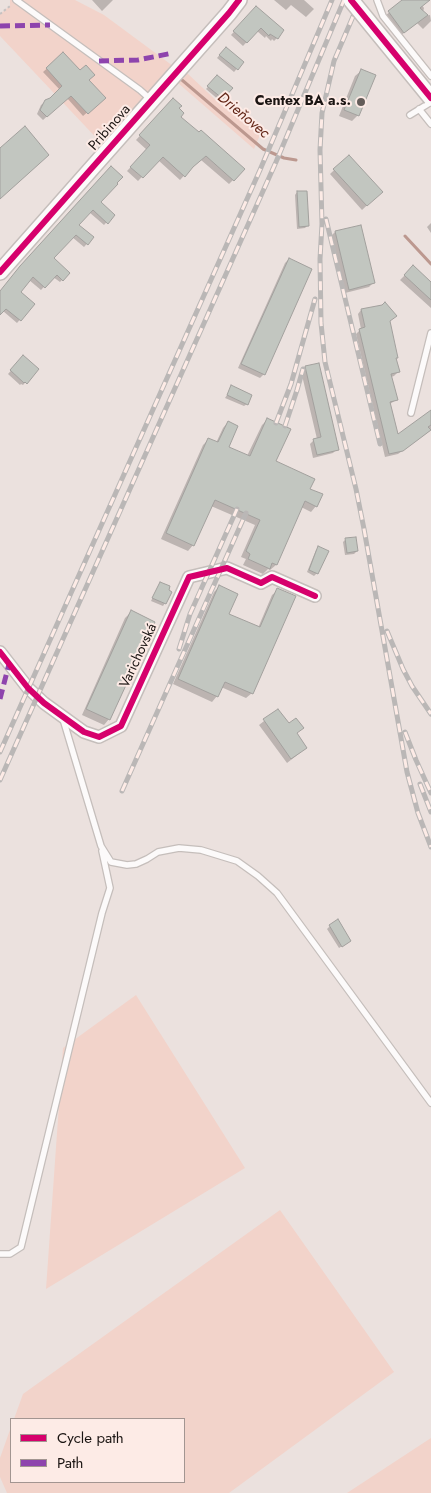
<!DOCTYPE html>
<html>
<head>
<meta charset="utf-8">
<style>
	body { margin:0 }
	#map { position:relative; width:431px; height:1493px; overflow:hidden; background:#ebe1de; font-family:Jost,sans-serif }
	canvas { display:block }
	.legend { position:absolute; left:10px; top:1418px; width:175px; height:65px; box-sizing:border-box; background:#fdebe6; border:1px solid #a29591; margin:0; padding:6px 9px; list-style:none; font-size:15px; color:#1a1412 }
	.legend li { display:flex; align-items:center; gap:10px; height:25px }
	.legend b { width:25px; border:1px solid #a29591 }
</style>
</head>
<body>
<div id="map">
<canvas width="431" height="1493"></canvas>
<ul class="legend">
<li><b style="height:6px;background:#d6006c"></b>Cycle path</li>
<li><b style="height:6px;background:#8e44ad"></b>Path</li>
</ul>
</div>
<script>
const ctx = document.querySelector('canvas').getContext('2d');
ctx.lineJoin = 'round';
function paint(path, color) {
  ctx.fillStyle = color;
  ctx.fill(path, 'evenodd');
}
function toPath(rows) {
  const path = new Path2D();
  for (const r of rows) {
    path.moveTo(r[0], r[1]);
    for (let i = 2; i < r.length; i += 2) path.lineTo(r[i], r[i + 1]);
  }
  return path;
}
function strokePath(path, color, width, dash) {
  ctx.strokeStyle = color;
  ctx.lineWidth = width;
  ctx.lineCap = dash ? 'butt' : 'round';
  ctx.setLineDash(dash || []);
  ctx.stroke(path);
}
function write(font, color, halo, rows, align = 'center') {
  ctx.font = font + ' Jost,sans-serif';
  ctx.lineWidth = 4;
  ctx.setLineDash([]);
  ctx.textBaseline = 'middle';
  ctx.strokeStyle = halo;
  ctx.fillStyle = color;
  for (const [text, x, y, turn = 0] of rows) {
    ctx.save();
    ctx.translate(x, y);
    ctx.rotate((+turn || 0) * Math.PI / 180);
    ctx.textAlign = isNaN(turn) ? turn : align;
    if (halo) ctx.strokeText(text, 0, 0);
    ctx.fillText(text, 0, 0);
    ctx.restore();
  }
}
const green = toPath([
	[10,0,75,0,104,15,173,66,103,145,0,36,0,14,10,6],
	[187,73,222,106,260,135,254,149,178,83],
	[136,995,245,1168,46,1289,63,1048],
	[280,1210,394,1372,229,1493,7,1493,0,1477,0,1458,11,1427,11,1482,184,1482,184,1419,14,1419,23,1394],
	[431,1438,431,1493,347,1493]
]);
const shadow = toPath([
	[92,0,113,0,102,11],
	[274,0,304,0,314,9,306,17,291,5,286,10],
	[404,0,418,0,424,8,422,16,430,15,431,21,423,29,417,23,400,36,385,16],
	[257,7,277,38,274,41,272,39,271,41,266,36,265,38,257,31,243,46,231,35],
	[223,51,243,62,234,72,217,58],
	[63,54,104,98,83,116,67,98,43,120,37,114,41,105,60,90,43,72],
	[361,71,358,115,352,121,339,116,355,76],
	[217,77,231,88,220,101,206,89],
	[173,100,178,108,180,117,244,169,229,184,201,160,190,169,180,180,158,160,138,181,127,171,147,150,136,140],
	[349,156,381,192,362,210,330,174],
	[297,192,307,226,305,228,297,229,295,195],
	[99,202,113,215,104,225,89,212,77,225,93,237,84,247,72,237,52,258,62,280,60,282,53,277,41,290,29,280,19,292,33,305,17,323,3,311,0,313,0,292],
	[431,223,431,233,427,227],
	[335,232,373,283,369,287,345,293,331,236],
	[289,259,311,269,264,374,260,378,238,368,285,263],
	[409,271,431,283,431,308,400,280],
	[361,310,388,322,397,358,395,359,398,372,394,376,391,377,396,400,390,404,397,436,431,412,431,430,398,454,385,457,356,334,361,329,358,314],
	[23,357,37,369,23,385,21,384,20,385,8,374],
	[305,367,337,449,333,453,313,458,310,444,314,440,317,439,301,371],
	[232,387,247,404,244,406,225,398],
	[267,420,275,462,309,489,316,506,311,512,301,507,276,565,270,570,268,569,263,574,243,565,246,559,241,557,255,525,211,506,193,545,188,551,161,539,203,445,208,440,216,443,223,428,228,422,227,448,247,456,262,425],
	[345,540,357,551,354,554,345,555,343,542],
	[319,548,317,573,314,576,307,572,316,550],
	[160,583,165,603,163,606,151,601],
	[219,587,228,614,258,628,272,595,278,590,252,693,246,698,221,687,217,696,212,702,173,684,214,592],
	[131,612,109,719,104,725,82,715,125,618],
	[278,710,295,734,301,752,287,763,259,725],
	[330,926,350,941,339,948,327,929]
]);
const stream = toPath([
	[182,80,263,149,284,158,296,160],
	[405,236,431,264]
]);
const building = toPath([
	[402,0,430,0,420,8,428,15,404,33,388,11,402,0],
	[256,6,284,30,278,39,270,34,269,36,261,28,247,43,233,31,256,6],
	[226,47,244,62,238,70,219,55,226,47],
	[63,52,80,70,86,65,95,75,89,80,106,98,88,114,71,96,47,117,40,110,45,100,50,98,62,86,46,68,63,52],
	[361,69,376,75,359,116,344,110,361,69],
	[217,75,233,88,223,99,207,86,217,75],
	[173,98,182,106,179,108,184,113,181,117,199,132,201,130,245,169,234,181,206,156,193,167,185,177,163,157,143,178,130,167,150,145,139,135,173,98],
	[25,126,49,155,0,199,0,148,25,126],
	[349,155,383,192,367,206,333,169,349,155],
	[111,166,123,177,117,183,118,184,101,202,115,215,108,224,93,210,79,225,94,237,88,245,76,235,54,258,70,273,63,281,57,275,45,288,33,277,21,292,35,304,21,321,6,309,0,315,0,291,20,266,111,166],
	[297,191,307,191,309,226,299,227,297,191],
	[361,225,375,283,349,290,335,231,361,225],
	[289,258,312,269,265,375,241,364,289,258],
	[413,265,431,282,431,300,404,275,413,265],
	[385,302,397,316,390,321,398,358,396,358,400,372,391,374,398,400,390,402,398,434,431,410,431,425,428,427,431,430,403,451,389,454,359,329,365,327,361,309,382,305,385,302],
	[23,355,39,369,27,384,25,382,24,383,10,370,23,355],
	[319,363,339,450,317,455,313,439,321,437,305,366,319,363],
	[231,385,252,395,248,405,227,395,231,385],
	[267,418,291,429,276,461,315,479,310,489,323,494,317,507,305,501,277,565,272,563,270,569,248,559,250,554,246,551,260,520,215,500,194,546,166,533,208,438,218,442,228,421,238,426,229,447,250,456,267,418],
	[356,537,358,551,347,553,345,538,356,537],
	[318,546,329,551,318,574,309,570,318,546],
	[160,582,170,586,169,590,172,592,166,604,152,598,160,582],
	[219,585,238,594,229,614,260,627,277,588,296,596,253,694,225,682,218,697,178,679,219,585],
	[131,610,155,622,110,720,86,709,131,610],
	[278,709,289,723,296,718,304,728,297,733,307,748,291,759,263,719,278,709],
	[338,919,351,941,342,947,329,925,338,919]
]);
const path = toPath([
	[0,14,10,6]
]);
const lane = toPath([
	[16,0,140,90,150,99],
	[377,0,383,16,431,76],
	[419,109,431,124],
	[410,115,431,102],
	[411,413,431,333],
	[63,719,101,846,111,862,127,865,136,864,147,859,158,852,179,848,201,850,237,861,258,876,277,893,431,1103],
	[0,1254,10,1254,21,1247,102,913,110,888,102,851]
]);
const street = toPath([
	[0,652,28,688,44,703,84,732,99,737,121,726,189,577,227,568,261,583,272,577,315,596]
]);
const secondary = toPath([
	[0,272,229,13,239,0]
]);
const rail = toPath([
	[360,0,334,61,322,113,320,150,322,224,320,259,321,323,325,362,356,489,364,529,407,772,418,813,431,847],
	[326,219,380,444],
	[276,423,291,384,315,299],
	[285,426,297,390,303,369],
	[387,631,403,669,412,686,431,714],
	[179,649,190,614,237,509],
	[405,732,416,760,431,793],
	[0,752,260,170,332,0],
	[0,780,276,162,344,0],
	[420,784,431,812],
	[122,791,246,513]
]);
const secondaryBridge = toPath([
	[351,0,431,98]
]);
const quiet = toPath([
	[0,26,50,25],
	[99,61,138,60,173,53],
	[0,699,9,664]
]);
const cycleway = toPath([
	[351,0,431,98],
	[0,272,229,13,239,0],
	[0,652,28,688,44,703,84,732,99,737,121,726,189,577,227,568,261,583,272,577,315,596]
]);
const markers = [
	[361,102,5,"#635c59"]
];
const poiNames = [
	["Centex BA a.s.",351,102]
];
const streetNames = [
	["Pribinova",110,128,-49],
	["Varichovská",139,656,-65]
];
const waterNames = [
	["Drieňovec",243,116,40]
];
paint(green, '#f2d3ca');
paint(shadow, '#0003');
strokePath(stream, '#bc988f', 3);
paint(building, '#c2c6c0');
strokePath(building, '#a2a09d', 1);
strokePath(lane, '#c5bebb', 8);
strokePath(street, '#c5bebb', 14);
strokePath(secondary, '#c5bebb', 18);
strokePath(path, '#c6c2c1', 2, [2.5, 2.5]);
strokePath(lane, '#fcfafa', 5.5);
strokePath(street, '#fcfafa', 11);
strokePath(secondary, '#fcfafa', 15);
strokePath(rail, '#bab7b6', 5);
strokePath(rail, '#fdebe6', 3, [9]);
strokePath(secondaryBridge, '#c5bebb', 18, []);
strokePath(secondaryBridge, '#fcfafa', 15);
strokePath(quiet, '#8e44ad', 5, [10, 5]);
strokePath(cycleway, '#d6006c', 6);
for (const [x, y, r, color] of markers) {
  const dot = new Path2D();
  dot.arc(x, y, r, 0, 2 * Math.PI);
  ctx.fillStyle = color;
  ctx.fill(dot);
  strokePath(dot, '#fdebe6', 2);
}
write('bold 14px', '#1a1412', '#fdebe6', poiNames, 'right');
write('14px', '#1a1412', '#fdebe6', streetNames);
write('italic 15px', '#632617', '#fdebe6', waterNames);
</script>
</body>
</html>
